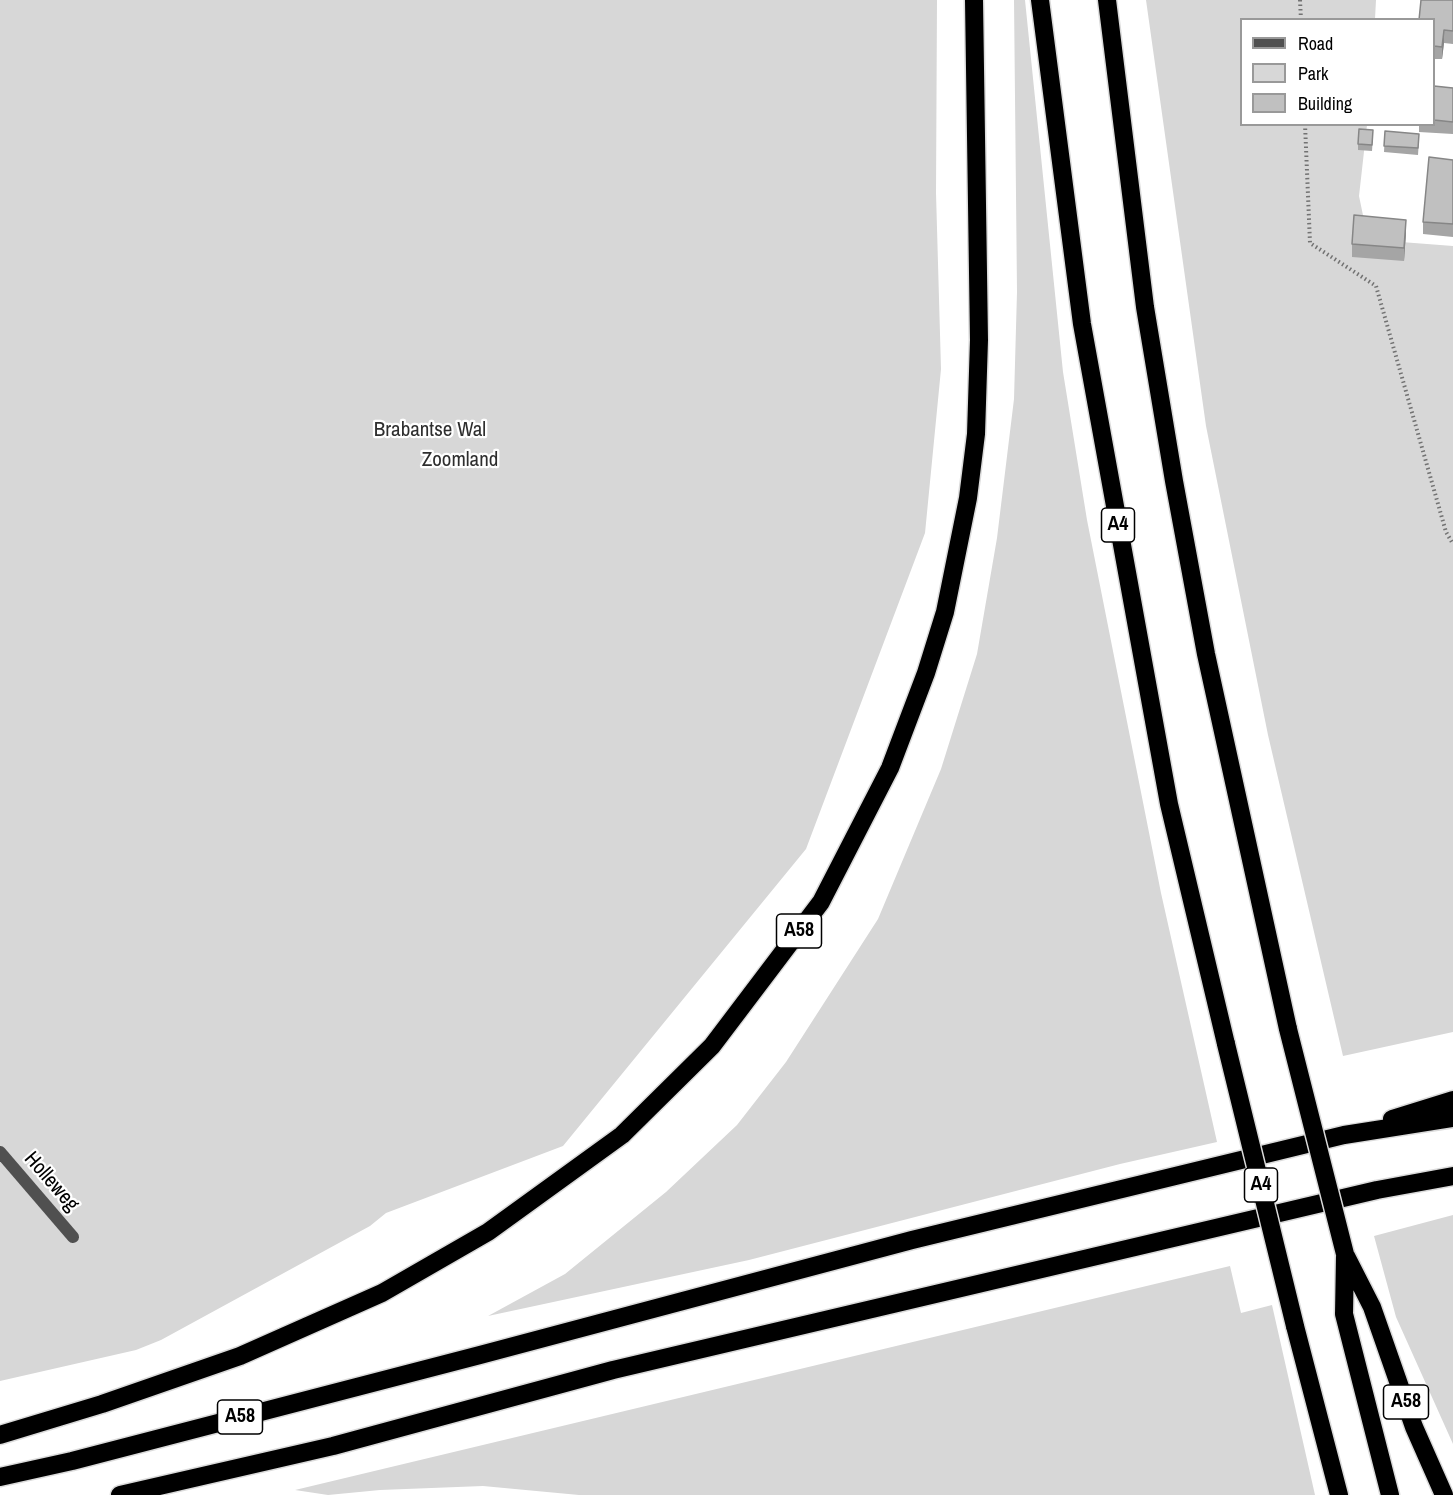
<!DOCTYPE html>
<html>
<head>
<meta charset="utf-8">
<style>
	body { margin:0 }
	#map { position:relative; width:1453px; height:1495px; overflow:hidden; background:#fff; font-family:"Archivo Narrow",sans-serif }
	canvas { display:block }
	.legend { position:absolute; left:1240px; top:18px; width:195px; height:108px; box-sizing:border-box; background:#fff; border:2px solid #999; margin:0; padding:8px 10px; list-style:none; font-size:18px; color:#000 }
	.legend li { display:flex; align-items:center; gap:12px; height:30px }
	.legend b { width:30px; border:2px solid #999 }
</style>
</head>
<body>
<div id="map">
<canvas width="1453" height="1495"></canvas>
<ul class="legend">
<li><b style="height:8px;background:#505050"></b>Road</li>
<li><b style="height:16px;background:#d7d7d7"></b>Park</li>
<li><b style="height:16px;background:#c0c0c0"></b>Building</li>
</ul>
</div>
<script>
const ctx = document.querySelector('canvas').getContext('2d');
ctx.lineJoin = 'round';
function paint(path, color) {
  ctx.fillStyle = color;
  ctx.fill(path, 'evenodd');
}
function toPath(rows) {
  const path = new Path2D();
  for (const r of rows) {
    path.moveTo(r[0], r[1]);
    for (let i = 2; i < r.length; i += 2) path.lineTo(r[i], r[i + 1]);
  }
  return path;
}
function strokePath(path, color, width, dash) {
  ctx.strokeStyle = color;
  ctx.lineWidth = width;
  ctx.lineCap = dash ? 'butt' : 'round';
  ctx.setLineDash(dash || []);
  ctx.stroke(path);
}
function write(font, color, halo, rows, align = 'center') {
  ctx.font = font + ' "Archivo Narrow",sans-serif';
  ctx.lineWidth = 4.5;
  ctx.setLineDash([]);
  ctx.textBaseline = 'middle';
  ctx.strokeStyle = halo;
  ctx.fillStyle = color;
  for (const [text, x, y, turn = 0] of rows) {
    ctx.save();
    ctx.translate(x, y);
    ctx.rotate((+turn || 0) * Math.PI / 180);
    ctx.textAlign = isNaN(turn) ? turn : align;
    if (halo) ctx.strokeText(text, 0, 0);
    ctx.fillText(text, 0, 0);
    ctx.restore();
  }
}
const green = toPath([
	[0,0,937,0,936,193,941,369,925,533,806,849,563,1146,386,1213,370,1226,161,1340,136,1350,0,1381],
	[1014,0,1025,0,1063,372,1087,520,1161,893,1217,1142,1120,1164,749,1260,488,1316,565,1274,666,1192,737,1125,786,1062,878,919,941,769,977,654,997,538,1014,399,1017,292],
	[1146,0,1376,0,1375,19,1242,20,1242,124,1367,125,1359,196,1364,220,1388,241,1453,246,1453,1032,1343,1056,1268,735,1206,426],
	[1453,1215,1453,1444,1396,1317,1374,1236],
	[1230,1266,1241,1313,1272,1305,1315,1495,579,1495,483,1486,380,1490,328,1495,295,1490]
]);
const path = toPath([
	[1300,0,1301,20],
	[1305,124,1310,243,1376,286,1446,532,1453,544]
]);
const street = toPath([
	[0,1152,73,1237]
]);
const highway = toPath([
	[1040,0,1082,324,1169,804,1226,1044],
	[1107,0,1145,307,1174,481,1206,654,1288,1029],
	[1392,1119,1453,1100],
	[1345,1254,1372,1307,1414,1427,1444,1495],
	[1345,1256,1344,1314,1390,1495],
	[1295,1326,1339,1495],
	[0,1435,102,1404,240,1356,382,1293,488,1232,622,1135,712,1046,821,902,890,768,926,673,945,612,968,498,976,434,979,340,974,0],
	[0,1477,72,1461,480,1355,912,1240,1344,1135,1453,1118],
	[120,1495,333,1446,613,1370,1377,1190,1453,1176]
]);
const highwayBridge = toPath([
	[1288,1029,1345,1254],
	[1226,1044,1295,1326]
]);
const wall = toPath([
	[1453,0,1453,44,1444,43,1442,59,1434,59,1434,20],
	[1434,86,1453,88,1453,134,1419,132,1419,124,1434,124],
	[1385,131,1419,140,1418,155,1384,152],
	[1373,136,1372,151,1358,150,1358,144],
	[1453,160,1453,237,1423,234,1423,222],
	[1406,232,1404,261,1352,257,1352,244]
]);
const shadedWall = toPath([
	[1444,30,1444,43,1442,59,1442,47],
	[1406,220,1406,232,1404,261,1404,248]
]);
const building = toPath([
	[1421,0,1453,0,1453,31,1444,30,1442,47,1434,46,1434,20,1419,20,1421,0],
	[1434,86,1453,88,1453,122,1434,120,1434,86],
	[1359,129,1373,130,1372,145,1358,144,1359,129],
	[1385,131,1419,134,1418,148,1384,146,1385,131],
	[1429,157,1453,160,1453,224,1423,222,1429,157],
	[1354,215,1406,220,1404,248,1352,244,1354,215]
]);
const shields = [
	[1118,525,33],
	[799,931,45],
	[1261,1185,33],
	[1406,1402,45],
	[240,1417,45]
];
const shieldNames = [
	["A4",1118,525],
	["A58",799,931],
	["A4",1261,1185],
	["A58",1406,1402],
	["A58",240,1417]
];
const parkNames = [
	["Brabantse Wal",430,430],
	["Zoomland",460,460]
];
const streetNames = [
	["Holleweg",51,1182,49]
];
paint(green, '#d7d7d7');
strokePath(highway, '#dbdbdb', 21);
strokePath(path, '#727272', 4, [1.5, 3]);
strokePath(street, '#505050', 12);
strokePath(highway, '#000', 18);
strokePath(highwayBridge, '#dbdbdb', 21, []);
strokePath(highwayBridge, '#000', 18);
paint(wall, '#a5a5a5');
paint(shadedWall, '#868686');
paint(building, '#c0c0c0');
strokePath(building, '#868686', 1.5);
for (const [x, y, w] of shields) {
  const box = new Path2D();
  box.roundRect(x - w / 2, y - 17, w, 34, 4.5);
  ctx.fillStyle = '#fff';
  ctx.fill(box);
  strokePath(box, '#000', 1.5);
}
write('bold 20px', '#000', null, shieldNames);
write('21px', '#2e2e2e', '#fff', parkNames);
write('21px', '#000', '#fff', streetNames);
</script>
</body>
</html>
